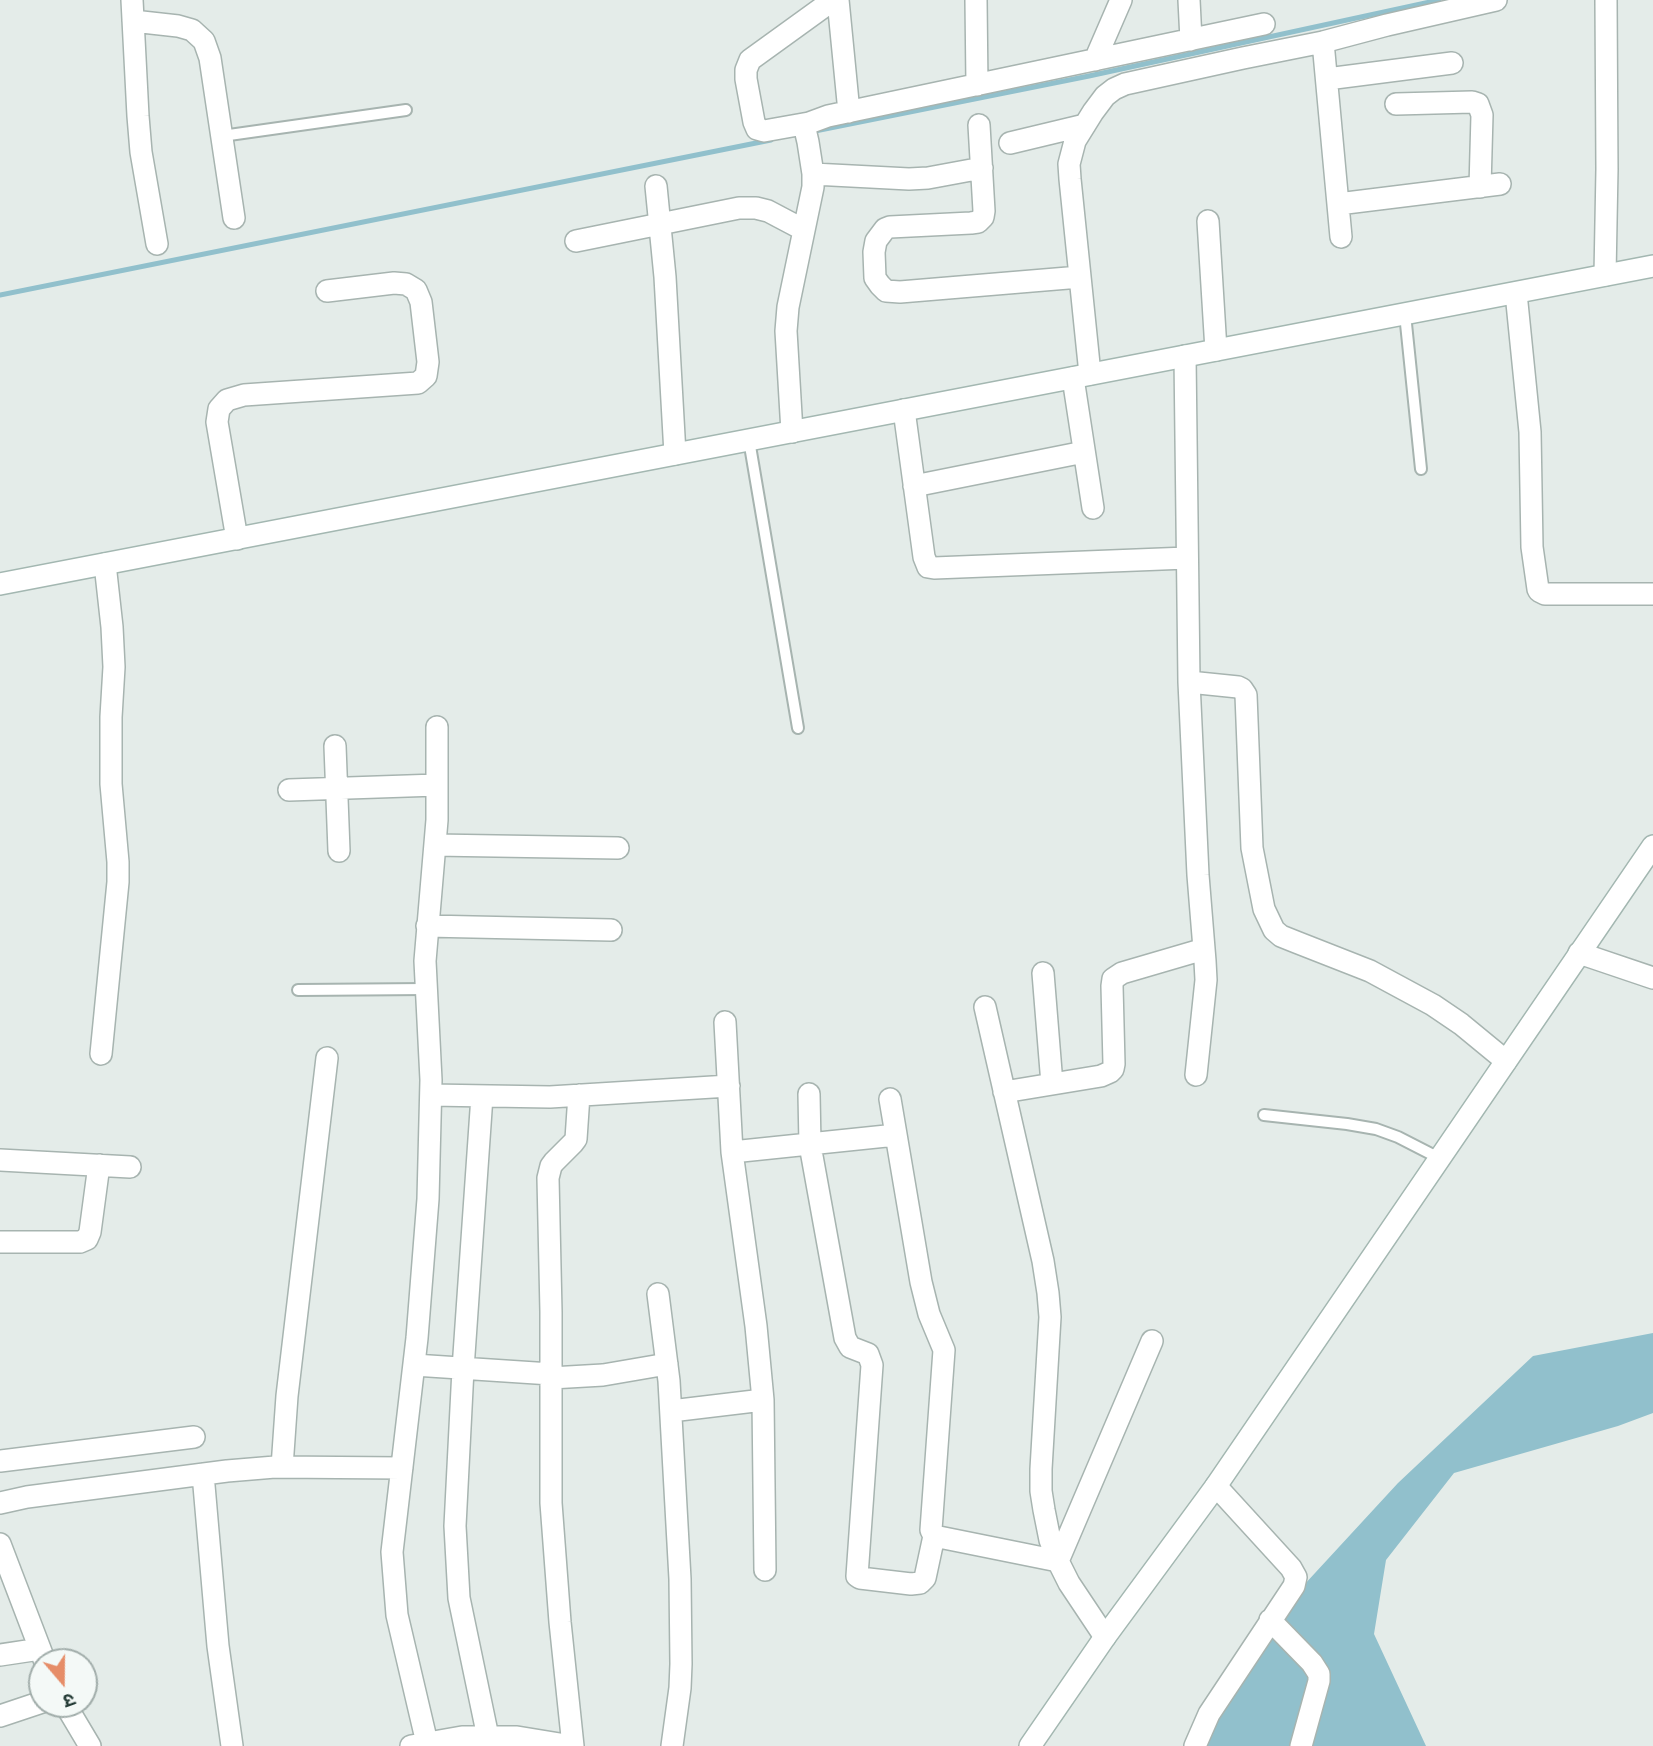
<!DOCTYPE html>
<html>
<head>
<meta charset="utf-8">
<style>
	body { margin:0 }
	#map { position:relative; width:1653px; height:1746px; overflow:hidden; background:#e4ece9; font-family:"DejaVu Sans","Noto Sans Devanagari",sans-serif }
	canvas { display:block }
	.north { position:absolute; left:28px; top:1648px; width:70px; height:70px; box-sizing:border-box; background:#f4f9f7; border:2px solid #a1adaa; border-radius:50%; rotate:160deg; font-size:19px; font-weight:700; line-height:28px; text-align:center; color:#253c37 }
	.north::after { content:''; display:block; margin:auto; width:24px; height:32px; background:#e68d68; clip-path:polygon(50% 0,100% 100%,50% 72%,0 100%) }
</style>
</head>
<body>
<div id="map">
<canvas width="1653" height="1746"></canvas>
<div class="north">उ</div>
</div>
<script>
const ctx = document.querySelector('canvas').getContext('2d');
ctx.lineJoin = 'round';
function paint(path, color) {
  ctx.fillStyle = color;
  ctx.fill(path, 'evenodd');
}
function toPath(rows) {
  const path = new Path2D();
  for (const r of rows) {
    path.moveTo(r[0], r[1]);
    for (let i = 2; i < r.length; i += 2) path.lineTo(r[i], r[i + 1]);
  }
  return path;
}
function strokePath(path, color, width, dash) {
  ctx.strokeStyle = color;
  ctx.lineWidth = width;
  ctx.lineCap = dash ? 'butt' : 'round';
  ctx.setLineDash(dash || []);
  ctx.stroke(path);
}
const water = toPath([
	[1653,1333,1653,1413,1618,1426,1454,1473,1386,1560,1374,1634,1426,1746,1196,1746,1256,1637,1398,1483,1533,1356]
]);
const stream = toPath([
	[815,131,1089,76,1439,0],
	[0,295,771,140]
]);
const lane = toPath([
	[222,136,406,110],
	[1405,314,1421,469],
	[749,440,798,728],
	[298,990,427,989],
	[1264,1115,1347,1124,1376,1129,1398,1137,1439,1158]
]);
const street = toPath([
	[132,0,138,116,141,152,157,244],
	[838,0,849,112],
	[976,0,977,85],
	[1189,0,1191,40],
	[133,21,178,26,192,30,204,41,210,58,234,218],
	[1323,42,1341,237],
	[1095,60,1121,0],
	[1327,79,1452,63],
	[1396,104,1472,102,1478,104,1482,115,1480,187],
	[809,123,764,131,757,129,754,122,746,79,746,70,750,60,833,0],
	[979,125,984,211,983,217,978,222,971,223,890,227,885,229,876,241,874,252,875,278,880,285,886,291,900,292,1080,277],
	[1010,143,1085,125],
	[813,174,909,179,928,178,982,168],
	[656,186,665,277,675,454],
	[1338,204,1500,184],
	[1208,221,1216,350],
	[576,241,739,208,756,208,768,211,804,230],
	[1605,275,1607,169,1606,0],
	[1516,293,1530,432,1532,547,1538,589,1539,591,1545,594,1653,594],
	[1185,356,1189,682,1198,875,1205,961,1206,980,1196,1075],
	[1090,374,1070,179,1069,164,1075,141,1093,112,1105,96,1114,89,1125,84,1243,58,1323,42,1387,25,1496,0],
	[1073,378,1093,508],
	[904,410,924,557,928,567,934,568,1187,558],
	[792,432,786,331,788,307,813,187,813,174,808,142,805,129,809,123,828,116,1264,24],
	[914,486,1084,452],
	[237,539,217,422,219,409,227,400,244,395,418,383,426,376,428,362,421,302,416,290,406,284,394,283,327,291],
	[1189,682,1238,687,1242,689,1246,695,1252,848,1264,909,1274,930,1281,936,1296,942,1370,971,1433,1005,1461,1024,1506,1061],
	[335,746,339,851],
	[289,790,437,785],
	[435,845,618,848],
	[427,926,611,930],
	[1579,953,1653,978],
	[1043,973,1052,1084],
	[985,1007,1043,1261,1048,1293,1050,1317,1041,1469,1041,1491,1044,1510,1050,1540,1058,1561,1069,1583,1105,1637],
	[725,1022,732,1152,756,1326,763,1400,765,1570],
	[101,1054,118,882,118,862,111,784,111,717,114,667,112,627,105,564],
	[1004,1092,1101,1076,1110,1072,1113,1069,1114,1064,1112,986,1113,979,1122,973,1204,949],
	[809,1094,810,1145,845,1338,850,1347,868,1354,872,1365,857,1576,860,1578,911,1584,920,1583,925,1578,934,1536],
	[431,1095,550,1097,729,1086],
	[482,1096,463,1369,455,1526,459,1598,488,1737],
	[890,1099,921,1282,929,1314,944,1350,931,1530,934,1536,1058,1561,1152,1341],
	[732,1152,896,1135],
	[0,1160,130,1167],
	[0,1242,80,1242,87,1239,90,1232,99,1165],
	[658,1294,669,1381,680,1579,681,1664,680,1688,672,1746],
	[414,1365,551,1374],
	[551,1378,603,1375,667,1364],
	[671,1411,763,1400],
	[0,1461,194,1437],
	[282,1467,287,1396,327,1058],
	[203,1474,218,1646,232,1746],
	[0,1503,27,1497,227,1471,275,1467,402,1468],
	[0,1544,45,1662],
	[1270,1620,1312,1663,1319,1674,1319,1681,1301,1746],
	[0,1655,40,1649],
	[65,1704,90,1746],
	[0,1716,42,1702],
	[427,1743,397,1615,392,1552,417,1338,428,1199,431,1080,425,961,437,820,437,727],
	[411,1746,462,1737,517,1737,572,1746],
	[573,1746,560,1622,551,1503,551,1312,548,1178,551,1166,554,1162,573,1143,576,1139,579,1095],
	[1195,1746,1209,1714,1294,1586,1296,1577,1291,1568,1216,1486]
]);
const secondary = toPath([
	[0,584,1653,266],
	[1030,1746,1105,1637,1216,1486,1653,846]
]);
paint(water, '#91c0cc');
strokePath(stream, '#91c0cc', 5);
strokePath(lane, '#a7b4b0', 14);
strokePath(street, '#a7b4b0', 24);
strokePath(secondary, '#a3b7b1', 24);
strokePath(lane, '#fff', 10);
strokePath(street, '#fff', 21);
strokePath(secondary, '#fff', 21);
</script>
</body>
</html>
